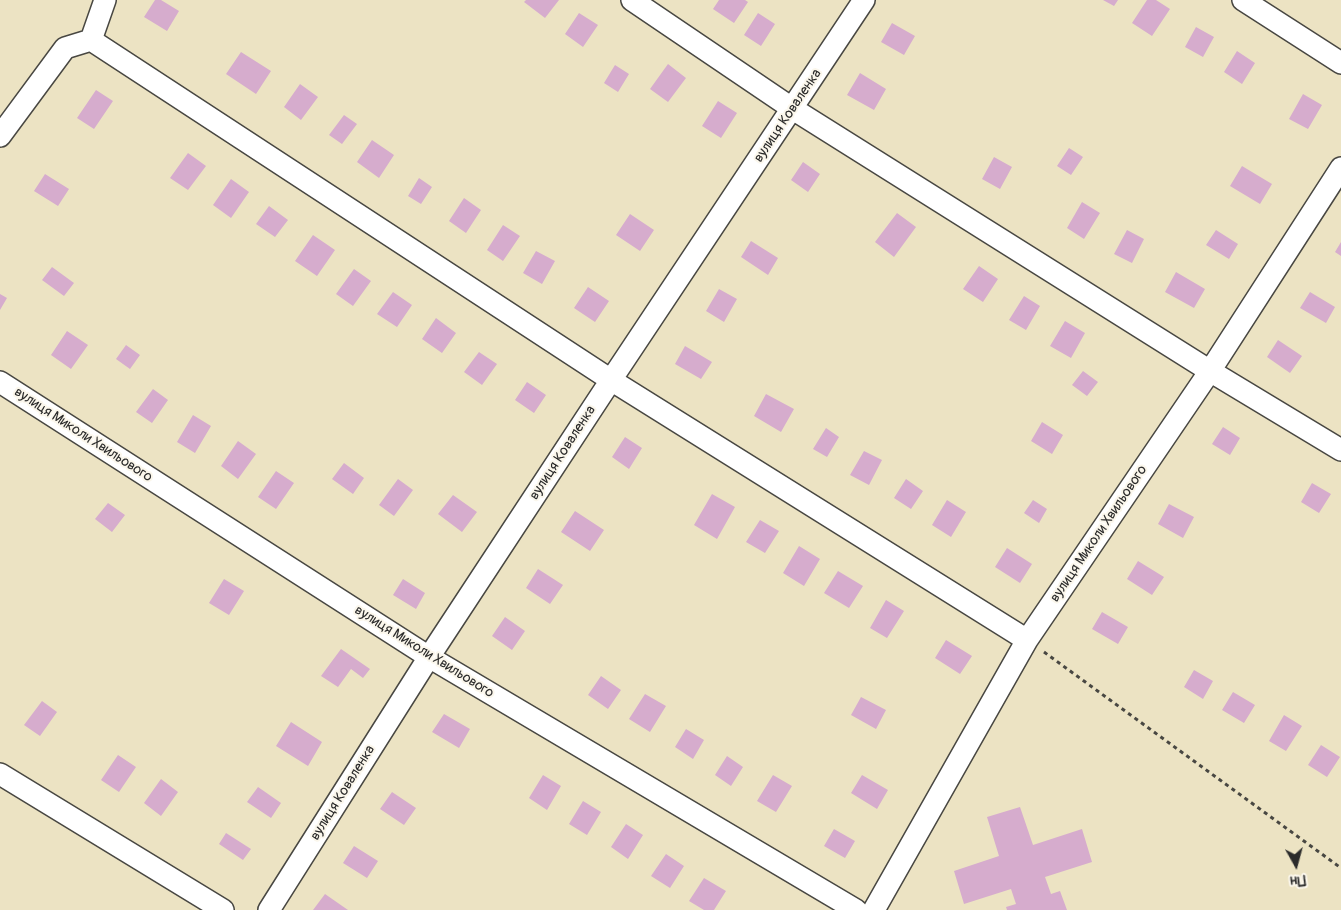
<!DOCTYPE html>
<html>
<head>
<meta charset="utf-8">
<style>
	body { margin:0 }
	#map { position:relative; width:1341px; height:910px; overflow:hidden; background:#ece3c3; font-family:Pangolin,sans-serif }
	canvas { display:block }
	.north { position:absolute; left:1271px; top:840px; width:50px; height:50px; -webkit-text-stroke:4px #fbf7ec; paint-order:stroke; rotate:173deg; font-size:14px; font-weight:700; line-height:20px; text-align:center; color:#2b2b2b }
	.north::after { content:''; display:block; margin:auto; width:18px; height:22px; background:#2b2b2b; clip-path:polygon(50% 0,100% 100%,50% 72%,0 100%) }
</style>
</head>
<body>
<div id="map">
<canvas width="1341" height="910"></canvas>
<div class="north">Пн</div>
</div>
<script>
const ctx = document.querySelector('canvas').getContext('2d');
ctx.lineJoin = 'round';
function paint(path, color) {
  ctx.fillStyle = color;
  ctx.fill(path, 'evenodd');
}
function toPath(rows) {
  const path = new Path2D();
  for (const r of rows) {
    path.moveTo(r[0], r[1]);
    for (let i = 2; i < r.length; i += 2) path.lineTo(r[i], r[i + 1]);
  }
  return path;
}
function strokePath(path, color, width, dash) {
  ctx.strokeStyle = color;
  ctx.lineWidth = width;
  ctx.lineCap = dash ? 'butt' : 'round';
  ctx.setLineDash(dash || []);
  ctx.stroke(path);
}
function write(font, color, halo, rows, align = 'center') {
  ctx.font = font + ' Pangolin,sans-serif';
  ctx.lineWidth = 4;
  ctx.setLineDash([]);
  ctx.textBaseline = 'middle';
  ctx.strokeStyle = halo;
  ctx.fillStyle = color;
  for (const [text, x, y, turn = 0] of rows) {
    ctx.save();
    ctx.translate(x, y);
    ctx.rotate((+turn || 0) * Math.PI / 180);
    ctx.textAlign = isNaN(turn) ? turn : align;
    if (halo) ctx.strokeText(text, 0, 0);
    ctx.fillText(text, 0, 0);
    ctx.restore();
  }
}
const building = toPath([
	[155,0,161,0,179,11,167,31,144,17],
	[526,0,559,0,545,18,524,2],
	[719,0,745,0,748,2,734,23,713,9],
	[1103,0,1118,0,1114,6],
	[1147,0,1156,0,1170,9,1152,36,1132,23],
	[579,13,598,25,583,47,565,34],
	[758,13,775,24,761,46,744,35],
	[892,23,915,36,904,55,881,42],
	[1196,27,1214,37,1203,57,1185,47],
	[1237,51,1255,63,1242,84,1224,72],
	[241,52,271,71,256,94,226,74],
	[668,64,686,78,668,102,650,89],
	[615,65,629,74,618,92,604,83],
	[860,73,886,89,874,110,847,95],
	[300,84,318,97,301,120,284,107],
	[96,90,113,101,94,129,77,118],
	[1303,94,1322,105,1308,129,1289,119],
	[718,101,737,113,721,138,702,126],
	[344,115,357,124,342,144,329,135],
	[372,140,394,155,379,178,357,162],
	[1069,148,1083,157,1071,175,1057,166],
	[188,153,206,166,188,190,170,178],
	[994,157,1012,167,1000,189,982,179],
	[803,162,820,174,808,192,791,180],
	[1242,166,1272,184,1260,204,1230,186],
	[45,174,69,189,58,206,34,191],
	[419,178,432,187,421,204,408,196],
	[231,179,249,192,231,218,213,205],
	[464,198,481,210,466,233,449,221],
	[1082,202,1100,213,1084,239,1067,228],
	[269,206,288,220,275,237,256,224],
	[897,213,916,227,894,257,875,242],
	[630,214,654,230,640,251,616,235],
	[503,225,520,236,503,261,487,250],
	[1127,230,1144,239,1132,263,1114,254],
	[1216,230,1238,244,1229,259,1206,245],
	[313,235,335,250,317,276,295,261],
	[751,241,778,258,768,275,741,257],
	[1341,242,1341,256,1335,252],
	[536,251,555,261,542,284,523,273],
	[979,266,998,279,983,302,963,289],
	[52,267,74,283,64,296,42,280],
	[354,269,371,281,353,306,336,294],
	[1176,272,1205,289,1194,308,1165,292],
	[588,287,609,301,595,322,574,308],
	[719,289,737,299,724,322,706,311],
	[393,292,412,305,397,327,377,314],
	[1310,292,1335,307,1326,323,1300,308],
	[0,294,7,298,0,310],
	[1024,296,1040,306,1026,330,1009,320],
	[436,318,456,333,442,353,422,339],
	[1065,321,1085,333,1071,358,1050,346],
	[67,331,88,345,71,369,51,355],
	[1278,340,1302,356,1290,373,1267,357],
	[126,345,140,355,130,369,116,359],
	[685,346,712,362,701,379,675,364],
	[479,352,497,364,482,385,464,372],
	[1083,371,1098,382,1087,396,1072,385],
	[527,382,546,395,534,413,515,400],
	[153,389,168,400,152,423,136,412],
	[766,394,794,409,781,432,754,416],
	[193,415,211,426,195,453,177,442],
	[1042,422,1063,435,1052,454,1031,441],
	[1223,427,1240,438,1230,455,1212,444],
	[826,428,839,437,827,457,813,449],
	[625,437,642,448,629,469,612,457],
	[238,441,256,454,238,479,221,466],
	[864,451,882,460,869,485,850,475],
	[344,463,364,478,353,494,332,479],
	[276,471,294,483,276,509,258,497],
	[398,479,413,490,394,516,379,505],
	[906,479,923,491,911,509,894,498],
	[1312,483,1331,494,1319,513,1301,502],
	[712,494,735,507,717,539,694,525],
	[453,495,477,512,462,532,438,514],
	[947,500,966,512,951,537,932,525],
	[1033,500,1047,509,1039,523,1024,513],
	[108,503,125,515,112,532,95,519],
	[1169,504,1194,517,1183,538,1158,524],
	[575,511,604,530,590,551,561,532],
	[760,520,779,531,765,553,746,542],
	[799,546,820,559,804,586,783,573],
	[1007,548,1032,564,1020,583,995,567],
	[1138,561,1164,577,1152,595,1127,579],
	[538,569,563,585,550,604,526,588],
	[838,571,863,586,849,608,824,593],
	[224,579,244,591,229,615,209,603],
	[403,579,425,593,416,609,393,595],
	[886,600,904,611,887,638,870,628],
	[1102,612,1128,627,1118,644,1092,629],
	[505,617,525,631,512,650,492,636],
	[946,640,972,656,960,674,935,658],
	[341,649,370,669,363,678,351,669,338,687,321,676],
	[1194,670,1213,681,1203,699,1184,687],
	[601,676,621,690,608,709,588,695],
	[1233,692,1255,705,1244,723,1222,710],
	[645,694,666,706,650,732,629,719],
	[861,697,886,710,876,729,851,715],
	[42,701,57,712,40,736,24,725],
	[444,714,470,729,459,748,432,732],
	[1284,715,1302,726,1286,751,1269,741],
	[291,722,322,742,308,766,276,746],
	[686,729,704,740,693,759,675,747],
	[1321,745,1340,757,1327,777,1308,765],
	[118,755,136,767,119,792,101,780],
	[727,756,743,767,731,786,715,775],
	[543,775,561,786,547,810,529,798],
	[773,775,792,786,776,812,757,801],
	[862,775,888,790,877,809,851,793],
	[161,779,178,792,161,816,144,803],
	[258,787,281,803,271,818,247,802],
	[392,792,416,808,404,825,380,809],
	[583,801,601,812,587,835,569,824],
	[1020,807,1033,845,1082,829,1092,862,1045,877,1051,894,1060,891,1067,910,1007,910,1006,907,1016,904,1011,889,964,904,954,871,999,856,987,817],
	[626,824,643,835,628,859,611,847],
	[834,829,855,841,845,858,824,846],
	[226,833,251,849,243,860,219,844],
	[354,846,378,861,367,878,343,863],
	[666,854,684,866,670,888,651,876],
	[704,878,726,891,714,910,704,910,689,901],
	[325,894,348,910,313,910]
]);
const path = toPath([
	[1044,652,1341,868]
]);
const street = toPath([
	[105,0,91,40,611,380,1027,640],
	[632,0,793,109,1210,371,1341,450],
	[1243,0,1341,63],
	[0,136,65,48,91,40],
	[0,382,429,657,856,910],
	[0,774,223,910],
	[269,910,429,657,611,380,864,0],
	[874,910,1027,640,1210,371,1341,168]
]);
const streetNames = [
	["вулиця Коваленка",788,116,-56],
	["вулиця Миколи Хвильового",83,435,33],
	["вулиця Коваленка",563,453,-57],
	["вулиця Миколи Хвильового",1099,534,-56],
	["вулиця Миколи Хвильового",424,652,32],
	["вулиця Коваленка",343,793,-58]
];
paint(building, '#d6accd');
strokePath(street, '#484742', 24);
strokePath(path, '#484742', 3, [4, 4]);
strokePath(street, '#fff', 21);
write('14px', '#2b2b2b', '#fbf7ec', streetNames);
</script>
</body>
</html>
